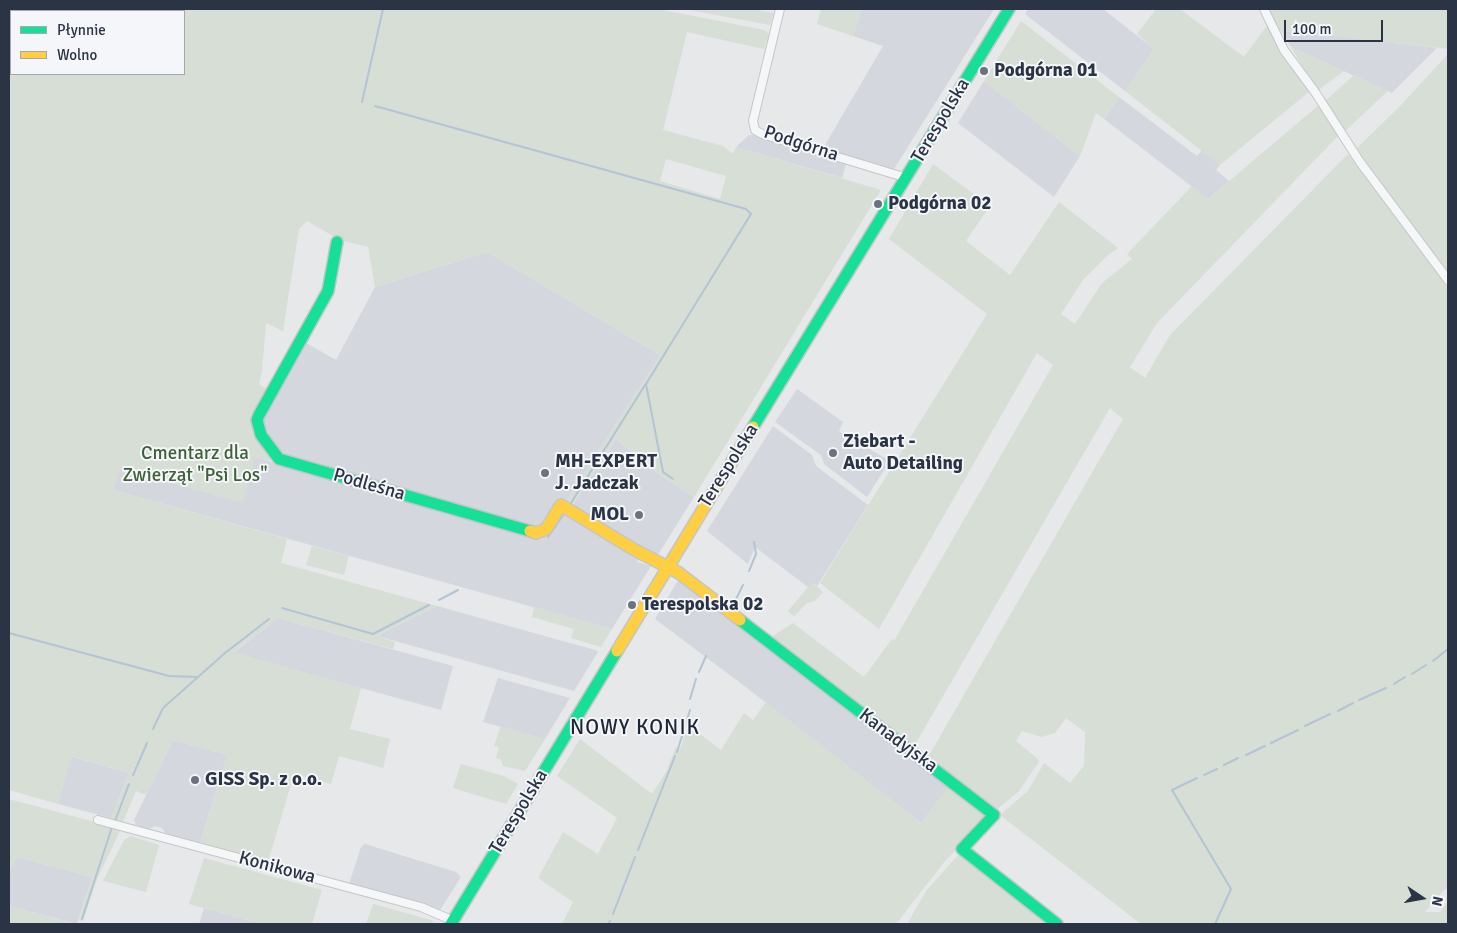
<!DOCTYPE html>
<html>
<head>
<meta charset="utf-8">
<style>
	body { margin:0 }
	#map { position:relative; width:1457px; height:933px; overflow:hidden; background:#e6e8ea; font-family:Signika,sans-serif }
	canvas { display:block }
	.frame { position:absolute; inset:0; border:10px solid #2b3445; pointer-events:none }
	.legend { position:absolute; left:10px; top:10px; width:175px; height:65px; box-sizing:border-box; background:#f4f6f9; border:1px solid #a4a8b1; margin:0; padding:6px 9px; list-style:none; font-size:15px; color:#2b3445 }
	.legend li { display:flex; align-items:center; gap:10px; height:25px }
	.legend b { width:25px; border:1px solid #a4a8b1 }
	.north { position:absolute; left:1397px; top:873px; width:50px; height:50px; -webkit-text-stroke:4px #f4f6f9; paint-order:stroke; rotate:102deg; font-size:14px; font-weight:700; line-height:20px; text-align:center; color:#2b3445 }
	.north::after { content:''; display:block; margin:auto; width:18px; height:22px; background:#2b3445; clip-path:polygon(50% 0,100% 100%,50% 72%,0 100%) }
	.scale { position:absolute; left:1284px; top:20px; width:99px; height:22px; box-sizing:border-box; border:2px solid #2b3445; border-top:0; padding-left:6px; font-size:15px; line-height:18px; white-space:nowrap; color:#2b3445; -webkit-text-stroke:4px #f4f6f9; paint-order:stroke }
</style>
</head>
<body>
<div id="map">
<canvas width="1457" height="933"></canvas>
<div class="frame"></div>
<ul class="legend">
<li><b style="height:6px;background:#16e098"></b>Płynnie</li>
<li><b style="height:6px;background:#ffcf43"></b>Wolno</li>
</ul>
<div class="north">N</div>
<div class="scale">100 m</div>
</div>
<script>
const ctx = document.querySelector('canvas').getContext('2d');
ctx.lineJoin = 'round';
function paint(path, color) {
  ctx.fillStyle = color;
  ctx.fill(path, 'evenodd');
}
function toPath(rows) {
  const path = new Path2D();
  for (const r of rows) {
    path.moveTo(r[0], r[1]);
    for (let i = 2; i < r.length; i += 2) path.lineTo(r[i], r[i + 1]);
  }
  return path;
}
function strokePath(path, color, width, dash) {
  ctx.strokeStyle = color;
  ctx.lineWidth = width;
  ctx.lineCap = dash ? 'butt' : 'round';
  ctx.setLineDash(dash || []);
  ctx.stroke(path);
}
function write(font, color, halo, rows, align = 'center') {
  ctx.font = font + ' Signika,sans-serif';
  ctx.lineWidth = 4;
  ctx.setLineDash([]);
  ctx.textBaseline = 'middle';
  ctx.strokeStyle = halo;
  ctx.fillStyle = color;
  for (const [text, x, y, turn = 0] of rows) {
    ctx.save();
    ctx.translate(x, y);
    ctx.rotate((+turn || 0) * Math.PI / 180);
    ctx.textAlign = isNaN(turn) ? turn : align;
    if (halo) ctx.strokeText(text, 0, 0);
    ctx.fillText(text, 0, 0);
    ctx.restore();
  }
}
const built = toPath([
	[862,9,994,9,894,169,825,149,825,145,883,46,853,36],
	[1028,9,1103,9,1154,49,1125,91,1025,14],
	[1281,30,1437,48,1392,93,1291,47],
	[984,81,1080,156,1054,197,958,123],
	[1119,97,1197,156,1202,150,1220,165,1216,170,1229,181,1208,199,1104,119],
	[749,135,757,135,847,161,842,178,736,147],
	[487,252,660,355,565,503,546,523,537,528,282,456,262,426,262,420,306,343,336,360,375,287],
	[797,389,843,422,839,431,890,461,867,497,824,464,821,455,775,422],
	[773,426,812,455,816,466,868,505,817,586,813,583,808,587,755,547,748,564,707,531],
	[616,439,655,471,694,497,656,558,572,506],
	[255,457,539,539,545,536,562,512,638,559,637,562,651,566,612,629,113,490,120,469],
	[680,577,950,785,921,823,747,688,655,619],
	[437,606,595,650,598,652,574,691,377,636],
	[278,618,453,666,441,710,233,653],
	[498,678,570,698,545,739,483,722],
	[173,740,227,755,200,843,166,834,162,828,155,826,149,829,136,825,134,820],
	[71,756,129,773,111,818,58,804],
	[365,844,456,872,461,877,440,910,349,884,361,847],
	[17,857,92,877,77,924,9,906,9,872],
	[204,908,263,924,199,924]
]);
const green = toPath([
	[9,9,658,9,764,30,769,34,764,49,687,32,663,130,723,146,733,154,736,147,881,190,694,497,655,471,616,439,572,506,565,503,660,355,487,252,375,287,368,247,340,240,307,221,299,229,283,331,266,323,262,371,259,384,270,391,254,417,254,433,270,458,269,461,255,457,243,503,120,469,113,490,287,539,281,563,437,606,377,636,395,642,393,649,278,618,233,652,361,688,350,729,390,739,383,768,339,756,331,784,294,774,268,862,200,843,227,755,173,740,146,795,136,791,123,822,111,818,129,773,72,756,58,804,9,790],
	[11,11,184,11,184,74,11,74],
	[666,159,726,176,720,199,660,181],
	[684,9,752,9,774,13,770,25],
	[821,9,862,9,853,36,817,24],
	[1156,9,1180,9,1244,57,1268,24,1310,91,1220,165,1125,91,1154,49,1137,34],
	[1269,9,1448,9,1448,49,1276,30],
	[1021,21,1119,97,1104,119,1096,113,1080,156,984,81],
	[1291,47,1344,71,1317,91],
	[1448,54,1448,274,1355,150,1400,106],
	[1354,75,1388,91,1343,133,1324,102],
	[1320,104,1339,135,1157,323,1130,367,1145,378,1170,335,1348,154,1448,283,1448,889,1445,889,1425,912,1440,912,1448,902,1448,924,1141,924,1000,815,1028,791,1044,763,1070,783,1084,766,1085,732,1066,718,1055,733,1041,737,1022,731,1016,741,1037,758,1039,762,1019,791,995,811,927,759,1123,419,1110,408,913,748,770,638,793,623,864,677,892,639,894,641,1053,365,1037,353,879,629,820,583,987,314,889,239,933,164,990,206,966,241,1010,275,1059,202,1118,248,1108,255,1083,280,1061,314,1075,324,1102,283,1132,259,1127,254,1192,186,1208,199],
	[312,546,349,556,344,575,306,565],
	[813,583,823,592,815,601,807,603,794,616,788,611,808,587],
	[534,607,577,619,612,629,601,647,571,638,574,629,532,617],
	[766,702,921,823,950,785,989,816,945,861,896,924,687,924,683,922,683,924,562,924,573,902,538,878,563,832,598,854,617,818,557,776,580,739,652,794,666,772,676,747,680,749,688,725,721,750,744,713,753,720],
	[501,726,545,739,525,771,503,766,501,760,496,758,499,747,494,746],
	[461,764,504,776,518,784,506,804,453,788],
	[9,799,121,829,97,879,83,921,79,920,92,877,17,857,9,872],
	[131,836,159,845,146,892,103,881,124,840],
	[960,853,1051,924,907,924,926,891],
	[204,858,322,890,312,924,263,924,189,904],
	[373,904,374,904,434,921,432,924,366,924],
	[9,906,57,919,76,924,9,924]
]);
const stream = toPath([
	[362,102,383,9],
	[375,106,746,209,751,214,646,384,663,472,673,479],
	[571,503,645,385],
	[548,537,564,514],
	[749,571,756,554,754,542],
	[439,600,458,590],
	[735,601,743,585],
	[282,608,373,634,429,605],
	[9,633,169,676,198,677],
	[1433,661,1448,649],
	[699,672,706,656],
	[1412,674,1426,665],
	[1394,684,1405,677],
	[690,699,696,679],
	[1359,700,1386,688],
	[1338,711,1353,703],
	[1305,726,1330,714],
	[153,729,163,708,225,653,269,619],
	[684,729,690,710],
	[1271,743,1298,730],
	[677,752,682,736],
	[1246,755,1265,746],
	[1224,765,1238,758],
	[133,775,147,743],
	[1204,775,1217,769],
	[1197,778,1172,790,1231,889,1215,924],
	[115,821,129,784],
	[638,850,675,756],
	[613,914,635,857],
	[82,919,112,827],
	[608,924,610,921]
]);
const street = toPath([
	[780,9,753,121,755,130,762,134,907,178],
	[1264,9,1284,50,1315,92,1360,162,1448,280],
	[98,820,421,907,454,921]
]);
const fast = toPath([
	[337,242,328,291,259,415,257,420,261,435,279,459,530,531],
	[753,427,1009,9],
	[740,620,994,815,962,849,1057,924],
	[451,924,617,651]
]);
const slow = toPath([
	[530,531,536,533,546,529,561,505,633,549,679,573,740,620],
	[617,651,753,427]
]);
const markers = [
	[984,71,5,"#6c737f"],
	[878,204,5,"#6c737f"],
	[833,453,5,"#6c737f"],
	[545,473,5,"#6c737f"],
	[639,515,5,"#6c737f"],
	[632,605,5,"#6c737f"],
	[195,780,5,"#6c737f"]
];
const poiNames = [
	["Podgórna 01",994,71],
	["Podgórna 02",888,204],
	["Ziebart -",843,442],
	["Auto Detailing",843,464],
	["MH-EXPERT",555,462],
	["J. Jadczak",555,484],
	["MOL",629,515,"right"],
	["Terespolska 02",642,605],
	["GISS Sp. z o.o.",205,780]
];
const streetNames = [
	["Terespolska",941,121,-59],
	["Podgórna",801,144,18],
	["Terespolska",729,466,-58],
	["Podleśna",369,485,16],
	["Kanadyjska",898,741,37],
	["Terespolska",519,812,-59],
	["Konikowa",277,868,15]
];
const parkNames = [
	["Cmentarz dla",195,454],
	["Zwierząt \"Psi Los\"",195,476]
];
const quarterNames = [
	["NOWY KONIK",635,728]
];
paint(built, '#d4d7dd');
paint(green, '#d6ded6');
strokePath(stream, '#b4c4d5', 2);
strokePath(street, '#c4c6c8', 10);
strokePath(fast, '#c4c6c8', 14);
strokePath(slow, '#c4c6c8', 14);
strokePath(street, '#f5f6f7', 8);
strokePath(fast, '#16e098', 11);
strokePath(slow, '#ffcf43', 11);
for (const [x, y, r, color] of markers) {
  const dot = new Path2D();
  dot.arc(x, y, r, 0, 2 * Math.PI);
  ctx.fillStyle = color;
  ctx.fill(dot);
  strokePath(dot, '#f4f6f9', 2);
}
write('bold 19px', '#2b3445', '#f4f6f9', poiNames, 'left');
write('19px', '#2b3445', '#f4f6f9', streetNames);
write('19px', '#3f6138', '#f4f6f9', parkNames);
ctx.letterSpacing = '1px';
write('21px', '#1d2536', '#f4f6f9', quarterNames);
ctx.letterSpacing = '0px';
</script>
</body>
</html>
